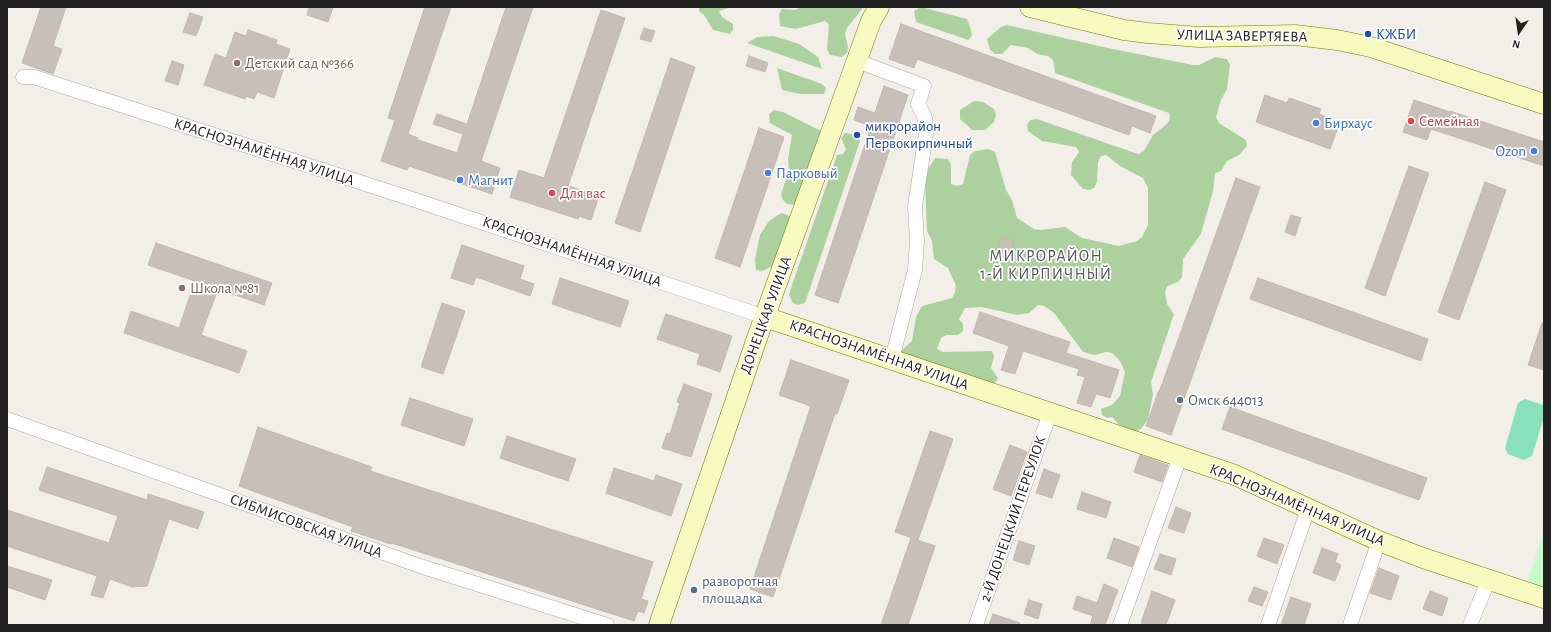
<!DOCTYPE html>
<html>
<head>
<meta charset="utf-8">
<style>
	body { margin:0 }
	#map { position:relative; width:1551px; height:632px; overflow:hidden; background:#f2efe9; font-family:"Alegreya Sans",sans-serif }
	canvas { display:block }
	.frame { position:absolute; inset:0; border:8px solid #222; pointer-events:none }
	.north { position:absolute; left:1499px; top:12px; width:40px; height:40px; -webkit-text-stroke:3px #fff; paint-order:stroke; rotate:193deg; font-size:11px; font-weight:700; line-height:16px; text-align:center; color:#222 }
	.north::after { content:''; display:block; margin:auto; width:14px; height:18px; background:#222; clip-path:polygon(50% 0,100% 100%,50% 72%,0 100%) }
</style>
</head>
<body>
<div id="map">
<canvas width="1551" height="632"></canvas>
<div class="frame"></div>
<div class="north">N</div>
</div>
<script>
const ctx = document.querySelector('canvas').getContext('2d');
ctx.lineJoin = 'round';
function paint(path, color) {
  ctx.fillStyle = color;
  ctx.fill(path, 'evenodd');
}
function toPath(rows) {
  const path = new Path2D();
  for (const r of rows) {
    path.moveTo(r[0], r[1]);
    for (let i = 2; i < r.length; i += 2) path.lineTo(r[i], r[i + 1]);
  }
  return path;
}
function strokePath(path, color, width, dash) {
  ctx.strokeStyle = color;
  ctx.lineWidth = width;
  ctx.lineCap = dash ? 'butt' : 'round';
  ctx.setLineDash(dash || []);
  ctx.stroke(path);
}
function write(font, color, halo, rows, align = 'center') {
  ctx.font = font + ' "Alegreya Sans",sans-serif';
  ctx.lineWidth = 3.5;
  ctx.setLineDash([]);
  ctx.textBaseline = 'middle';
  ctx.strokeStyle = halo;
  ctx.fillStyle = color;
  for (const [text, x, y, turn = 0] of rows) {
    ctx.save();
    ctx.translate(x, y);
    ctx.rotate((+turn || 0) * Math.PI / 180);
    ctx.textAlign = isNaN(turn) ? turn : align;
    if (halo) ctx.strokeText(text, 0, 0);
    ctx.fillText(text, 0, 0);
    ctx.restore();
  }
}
const forest = toPath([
	[699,7,731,7,719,11,722,17,733,24,733,30,730,34,713,30,704,15,699,11],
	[801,7,862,7,862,9,847,28,845,34,848,47,847,53,842,57,830,55,827,49,829,25,825,21,796,29,780,26,779,14,782,9,795,10],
	[919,8,925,8,967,19,971,30,972,36,968,40,916,22,914,11],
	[1007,25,1108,48,1193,65,1199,65,1215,57,1227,59,1230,65,1227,89,1221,100,1216,117,1219,123,1246,140,1247,146,1239,155,1227,161,1221,171,1215,173,1213,191,1201,234,1183,259,1182,277,1178,282,1167,286,1165,292,1167,304,1174,314,1151,382,1153,394,1148,419,1141,429,1136,432,1124,430,1112,417,1107,418,1102,415,1101,409,1112,405,1120,396,1125,372,1120,361,1112,353,1106,352,1095,355,1083,352,1054,313,1044,306,1038,305,1029,313,1017,315,982,307,965,308,959,319,963,324,963,331,958,335,946,335,941,338,937,349,943,352,992,351,994,356,991,368,998,378,995,383,989,384,900,354,903,349,912,341,916,317,922,306,952,298,955,292,956,286,948,268,934,259,932,241,927,231,925,181,928,169,935,158,948,159,951,165,951,184,957,186,963,184,970,155,975,151,989,149,995,152,1006,190,1012,200,1017,218,1034,229,1040,230,1065,227,1082,238,1119,246,1137,241,1142,237,1148,225,1148,188,1143,178,1120,166,1106,155,1101,156,1098,162,1097,182,1094,188,1089,190,1083,189,1071,175,1072,162,1079,152,1076,147,1042,141,1028,131,1027,125,1030,120,1037,119,1138,154,1144,151,1153,135,1167,124,1170,119,1169,113,1055,73,1053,60,1048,56,1037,54,1028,48,1011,45,1002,54,995,54,990,50,987,39,1001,27],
	[774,36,799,44,818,57,822,69,747,43,757,37],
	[777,68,822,84,826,88,824,94,800,94,782,90],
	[974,101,983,102,994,109,996,115,994,122,985,130,972,130,960,119,960,110],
	[774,110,783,112,821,131,795,205,787,204,783,200,781,194,789,171,788,159,792,135,770,123,769,114],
	[845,133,857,135,860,141,805,303,798,305,793,303,789,295,791,288,837,155,843,154,846,149,841,138],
	[781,213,791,216,773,266,762,271,756,270,755,259,760,235,769,221]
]);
const park = toPath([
	[1544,531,1544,592,1526,586]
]);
const pitch = toPath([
	[1525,399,1543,405,1544,417,1532,456,1524,460,1508,454,1505,448,1518,403]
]);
const building = toPath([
	[41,7,66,7,53,46,62,49,53,74,22,63,41,7],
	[309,7,333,7,328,22,307,15,309,7],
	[425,7,451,7,408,134,418,138,418,140,457,153,463,134,433,124,437,114,467,124,506,7,533,7,481,161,500,168,492,194,409,166,407,170,381,161,395,120,388,118,425,7],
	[601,10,625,18,568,186,599,196,591,220,579,216,578,219,510,197,519,170,544,178,601,10],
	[190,13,203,17,196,36,183,32,190,13],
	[901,24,1156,116,1150,133,1132,126,1129,135,917,59,914,68,889,59,901,24],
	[644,28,655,31,651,42,640,39,644,28],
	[248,30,277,40,276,44,290,49,274,98,257,92,254,99,246,96,245,99,204,85,215,54,226,58,235,32,246,36,248,30],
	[749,56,768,63,765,72,746,66,749,56],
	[671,58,695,67,640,232,615,223,671,58],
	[172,61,184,65,178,85,165,81,172,61],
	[884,86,908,95,838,303,815,295,871,126,854,120,858,107,875,113,884,86],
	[1265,95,1287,103,1289,98,1321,109,1319,114,1340,122,1330,149,1256,122,1265,95],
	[1414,100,1450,112,1450,111,1544,142,1544,166,1431,129,1427,140,1403,132,1414,100],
	[759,128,784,137,740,267,715,258,759,128],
	[1409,166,1429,173,1385,296,1365,288,1409,166],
	[1236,178,1260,187,1171,435,1146,426,1159,390,1160,390,1236,178],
	[1485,182,1506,190,1459,320,1438,312,1485,182],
	[1291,215,1301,218,1295,236,1285,232,1291,215],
	[1002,237,1014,241,1007,261,995,257,1002,237],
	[156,243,272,283,264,305,218,289,201,335,247,351,239,373,124,333,131,311,179,328,195,281,148,265,156,243],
	[462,245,524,266,520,279,534,284,530,296,476,277,473,285,451,278,462,245],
	[560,278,629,301,620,327,552,304,560,278],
	[1258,278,1428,339,1421,361,1250,299,1258,278],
	[442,303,465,311,443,374,421,367,442,303],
	[980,312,1070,342,1066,353,1119,370,1110,398,1096,394,1091,407,1077,403,1085,377,1077,375,1079,369,1023,351,1015,374,1001,370,1009,346,973,333,980,312],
	[666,314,732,336,720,372,697,364,700,354,657,339,666,314],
	[1542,323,1544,323,1544,370,1528,365,1542,323],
	[791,360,849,380,837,414,835,413,773,597,750,589,811,406,779,395,791,360],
	[684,384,712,394,691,457,662,448,667,433,670,434,680,403,677,402,684,384],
	[410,398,473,419,464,446,401,425,410,398],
	[1230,407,1427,478,1419,500,1222,429,1230,407],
	[258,427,372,467,370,471,653,562,641,599,648,601,644,613,638,611,634,621,392,543,391,544,351,531,353,527,239,486,258,427],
	[930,431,953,439,918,540,895,532,930,431],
	[507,436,576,459,568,481,500,458,507,436],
	[1010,445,1027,452,1011,496,993,489,1010,445],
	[1140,455,1168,465,1162,482,1134,472,1140,455],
	[47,467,147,500,148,494,204,512,198,529,169,519,147,586,132,587,110,579,103,598,91,595,97,576,7,546,7,510,109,543,118,516,39,490,47,467],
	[614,468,654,481,656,475,682,484,671,516,606,493,614,468],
	[1044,469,1060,475,1052,498,1036,493,1044,469],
	[1082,492,1111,502,1106,518,1077,509,1082,492],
	[1176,507,1191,513,1184,533,1168,528,1176,507],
	[911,538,935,546,908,625,881,625,911,538],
	[1114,538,1139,547,1132,567,1107,558,1114,538],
	[1264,538,1284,545,1277,564,1257,556,1264,538],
	[1019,541,1035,546,1029,565,1013,560,1019,541],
	[1322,548,1338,554,1335,562,1341,565,1335,581,1313,573,1322,548],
	[1160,554,1176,559,1171,575,1154,569,1160,554],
	[7,566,52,580,45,600,7,587,7,566],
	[1379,568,1399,576,1391,600,1370,593,1379,568],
	[1104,584,1118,590,1105,625,1090,625,1093,616,1073,609,1077,596,1097,603,1104,584],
	[1254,587,1268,592,1262,606,1248,601,1254,587],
	[1152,591,1175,600,1166,625,1147,625,1141,623,1152,591],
	[1430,591,1448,598,1442,616,1423,609,1430,591],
	[1291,597,1311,604,1304,625,1281,625,1291,597],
	[1029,600,1042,604,1038,619,1024,614,1029,600],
	[993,614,1020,623,1019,625,989,625,993,614]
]);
const street = toPath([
	[857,61,924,86,918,104,925,118,926,134,915,206,917,241,915,270,892,359],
	[23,77,34,77,409,198,765,317],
	[7,419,420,566,607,625],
	[976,625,1050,413],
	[1120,625,1180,457],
	[1268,625,1308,509],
	[1350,625,1379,541],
	[1470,625,1489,579]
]);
const secondary = toPath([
	[1030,7,1124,30,1148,33,1199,37,1295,35,1337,40,1371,47,1544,104],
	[765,317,1235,475,1379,541,1423,558,1544,598],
	[659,625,756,341,871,21,879,7]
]);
const markers = [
	[1368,34,4,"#1a4fb4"],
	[237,63,4,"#8d6e63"],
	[1411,121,4,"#e0444e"],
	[1316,123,4,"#3f7fe0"],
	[857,135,4,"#1a4fb4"],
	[1534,151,4,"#3f7fe0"],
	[768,173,4,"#3f7fe0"],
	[460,180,4,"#3f7fe0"],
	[552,193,4,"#e0444e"],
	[182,288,4,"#8d6e63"],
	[1180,400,4,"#5c6f8a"],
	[694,590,4,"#5c6f8a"]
];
const transitNames = [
	["КЖБИ",1376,34],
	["микрорайон",865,126],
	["Первокирпичный",865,143]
];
const streetNames = [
	["УЛИЦА ЗАВЕРТЯЕВА",1242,36,1],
	["КРАСНОЗНАМЁННАЯ УЛИЦА",264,152,18],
	["КРАСНОЗНАМЁННАЯ УЛИЦА",572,252,19],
	["ДОНЕЦКАЯ УЛИЦА",766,315,-70],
	["КРАСНОЗНАМЁННАЯ УЛИЦА",879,355,19],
	["КРАСНОЗНАМЁННАЯ УЛИЦА",1297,505,23],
	["2-Й ДОНЕЦКИЙ ПЕРЕУЛОК",1013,519,-71],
	["СИБМИСОВСКАЯ УЛИЦА",306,526,20]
];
const educationNames = [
	["Детский сад №366",245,63],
	["Школа №81",190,288]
];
const healthNames = [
	["Семейная",1419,121],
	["Для вас",560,193]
];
const shopNames = [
	["Бирхаус",1324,123],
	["Ozon",1526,151,"right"],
	["Парковый",776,173],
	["Магнит",468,180]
];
const serviceNames = [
	["Омск 644013",1188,400],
	["разворотная",702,581],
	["площадка",702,598]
];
const neighbourhoodNames = [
	["МИКРОРАЙОН",1046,256],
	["1-Й КИРПИЧНЫЙ",1046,274]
];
paint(forest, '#add19e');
paint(park, '#c8facc');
paint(pitch, '#88e0be');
paint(building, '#c7bfb8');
strokePath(building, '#c4b6ab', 1);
strokePath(street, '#a9a9a9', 15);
strokePath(secondary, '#707d05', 21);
strokePath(street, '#fff', 14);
strokePath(secondary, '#f7fabf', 20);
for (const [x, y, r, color] of markers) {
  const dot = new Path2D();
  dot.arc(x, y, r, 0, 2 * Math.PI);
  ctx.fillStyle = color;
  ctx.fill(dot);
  strokePath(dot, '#fff', 1.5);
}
write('15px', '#164399', '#fff', transitNames, 'left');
write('15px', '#222', '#fff', streetNames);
write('15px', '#785e54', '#fff', educationNames, 'left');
write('15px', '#be3a42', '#fff', healthNames, 'left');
write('15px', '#366cbe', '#fff', shopNames, 'left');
write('15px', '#4e5e75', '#fff', serviceNames, 'left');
ctx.letterSpacing = '1px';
write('16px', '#555', '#fff', neighbourhoodNames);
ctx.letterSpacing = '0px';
</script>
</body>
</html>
